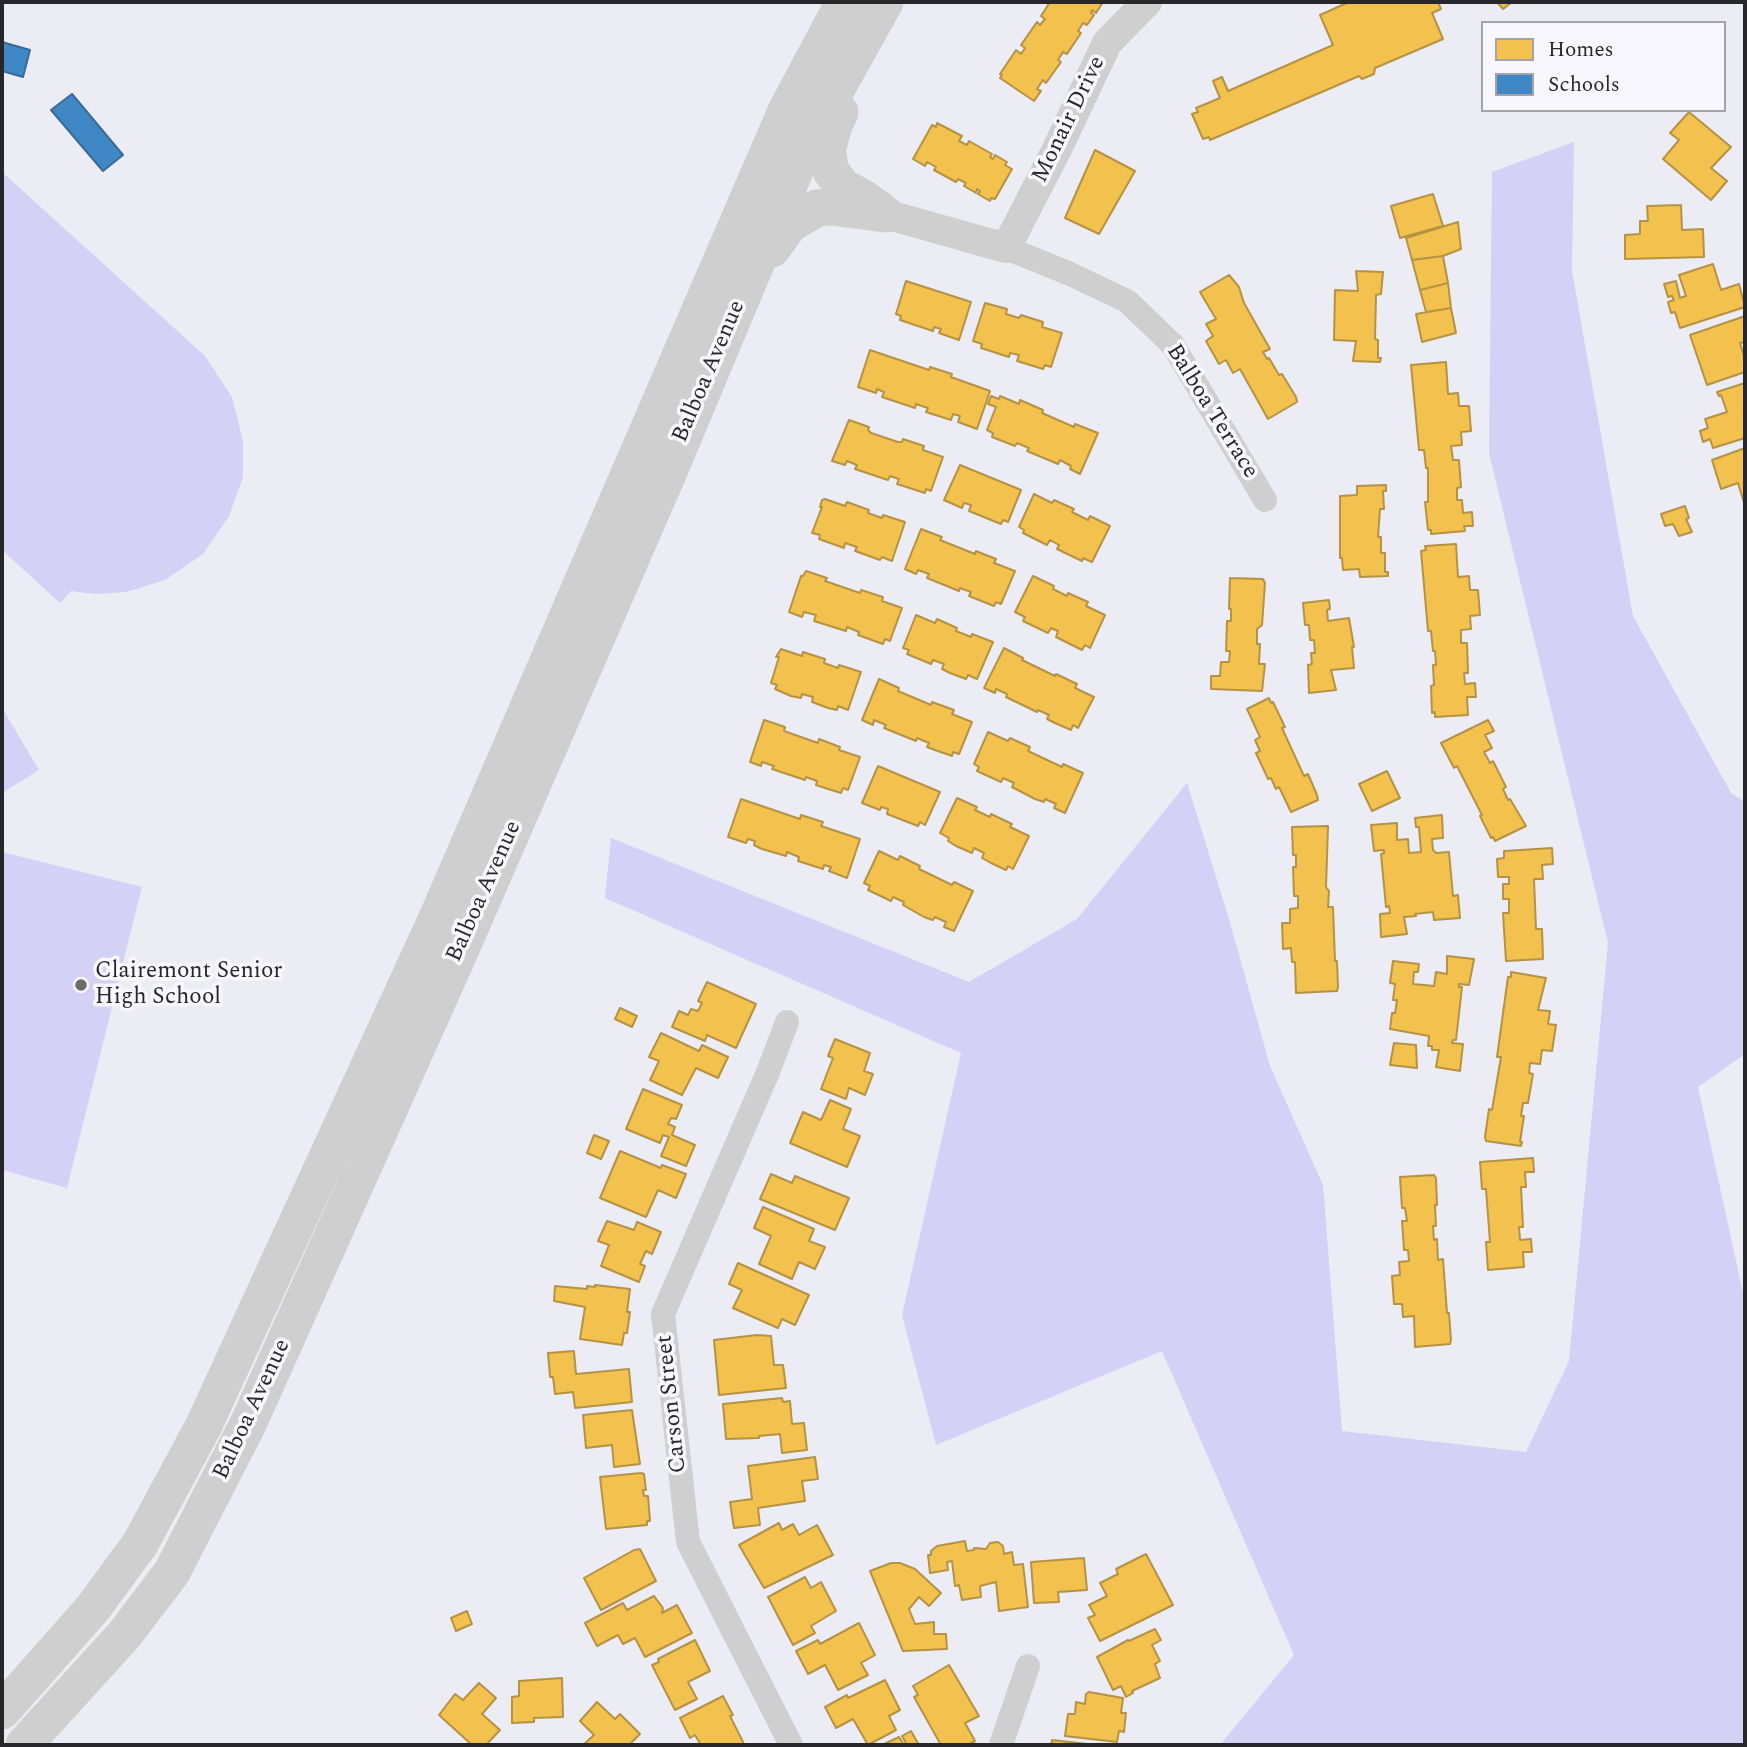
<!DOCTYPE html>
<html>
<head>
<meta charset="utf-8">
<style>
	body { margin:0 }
	#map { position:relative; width:1747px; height:1747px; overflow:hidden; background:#ececf4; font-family:Spectral,serif }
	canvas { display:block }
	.frame { position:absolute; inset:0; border:4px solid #26262b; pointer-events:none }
	.legend { position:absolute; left:1481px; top:21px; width:245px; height:91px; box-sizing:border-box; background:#f7f7fd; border:2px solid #a3a3a9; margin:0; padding:9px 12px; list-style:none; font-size:21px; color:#26262b }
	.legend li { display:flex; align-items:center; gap:14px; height:35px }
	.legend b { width:35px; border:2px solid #a3a3a9 }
</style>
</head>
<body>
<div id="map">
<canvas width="1747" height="1747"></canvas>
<div class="frame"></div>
<ul class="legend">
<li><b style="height:19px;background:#f2c14e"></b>Homes</li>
<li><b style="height:19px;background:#3f88c5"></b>Schools</li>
</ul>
</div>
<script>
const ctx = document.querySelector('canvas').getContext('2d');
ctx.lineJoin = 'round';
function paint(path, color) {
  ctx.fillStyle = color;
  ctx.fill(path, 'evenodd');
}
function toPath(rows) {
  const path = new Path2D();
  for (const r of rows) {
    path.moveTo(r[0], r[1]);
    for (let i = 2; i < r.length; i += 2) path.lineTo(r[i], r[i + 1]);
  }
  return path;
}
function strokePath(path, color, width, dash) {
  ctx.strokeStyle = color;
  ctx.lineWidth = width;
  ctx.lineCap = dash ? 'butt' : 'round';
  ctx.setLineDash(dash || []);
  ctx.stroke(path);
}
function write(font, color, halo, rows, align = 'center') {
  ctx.font = font + ' Spectral,serif';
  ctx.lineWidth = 7;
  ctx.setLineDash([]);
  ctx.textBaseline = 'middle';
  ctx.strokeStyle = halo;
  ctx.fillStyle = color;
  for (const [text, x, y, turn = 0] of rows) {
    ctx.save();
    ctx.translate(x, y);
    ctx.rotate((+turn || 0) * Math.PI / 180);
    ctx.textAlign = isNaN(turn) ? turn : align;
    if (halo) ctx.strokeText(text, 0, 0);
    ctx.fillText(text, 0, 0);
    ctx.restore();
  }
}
const green = toPath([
	[1574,142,1572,271,1633,616,1731,793,1745,802,1745,1054,1698,1087,1745,1302,1745,1745,1220,1745,1294,1655,1162,1351,936,1445,902,1315,961,1053,605,898,611,838,969,982,1077,919,1187,783,1229,919,1270,1066,1323,1185,1342,1431,1526,1452,1569,1361,1608,943,1489,453,1492,172],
	[2,172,205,356,232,397,243,441,243,477,229,516,203,554,165,580,126,592,96,594,71,591,60,603,2,550],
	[2,708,39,770,2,793],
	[2,852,142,887,67,1188,2,1170]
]);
const homes = toPath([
	[1050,2,1103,2,1096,13,1092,10,1091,13,1094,15,1087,25,1083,23,1078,31,1081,33,1067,54,1063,52,1058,60,1061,62,1046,83,1043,80,1037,89,1041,91,1034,101,1000,78,1002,75,1000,74,1016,50,1021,54,1025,48,1021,45,1037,22,1040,25,1045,19,1041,16,1050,2],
	[1349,2,1438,2,1441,9,1432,13,1443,39,1375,68,1374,74,1362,79,1359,76,1210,140,1209,137,1203,139,1192,114,1198,112,1196,108,1220,98,1213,81,1222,77,1228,91,1333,45,1320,15,1349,2],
	[1497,2,1512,2,1503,9,1497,2],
	[1689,112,1731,147,1711,168,1727,181,1711,200,1663,159,1679,140,1670,133,1689,112],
	[937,123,962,136,959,141,967,145,969,141,992,154,990,157,993,159,995,155,1007,162,1005,165,1012,169,995,199,991,198,990,201,978,194,980,191,977,189,976,193,964,186,966,183,958,179,956,182,934,170,936,167,927,162,925,166,913,159,932,125,936,127,937,123],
	[1095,150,1135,171,1099,234,1065,218,1095,150],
	[1433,194,1443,226,1400,238,1391,206,1433,194],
	[1681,205,1682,230,1703,229,1704,257,1625,259,1625,235,1640,234,1640,221,1648,221,1647,206,1681,205],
	[1458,222,1461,249,1443,256,1412,260,1406,238,1458,222],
	[1443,256,1448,283,1420,290,1412,260,1443,256],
	[1713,264,1721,290,1739,284,1745,307,1680,328,1675,312,1671,313,1668,302,1674,300,1672,296,1668,297,1664,284,1676,281,1680,298,1686,296,1679,275,1713,264],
	[1356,271,1383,272,1381,294,1376,295,1375,339,1378,340,1378,358,1381,358,1380,362,1353,361,1356,341,1334,340,1335,290,1358,291,1356,271],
	[1229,275,1239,287,1244,303,1270,349,1263,352,1267,359,1269,358,1279,375,1282,374,1296,397,1297,402,1268,419,1240,369,1233,373,1226,360,1219,364,1206,341,1213,336,1206,324,1216,319,1200,292,1229,275],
	[906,281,971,302,959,340,939,333,941,329,934,327,933,331,900,320,901,316,896,314,906,281],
	[1448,283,1451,308,1426,312,1420,290,1448,283],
	[985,303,1007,309,1006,314,1019,318,1021,315,1043,322,1042,327,1062,333,1051,367,1045,365,1043,369,1017,361,1019,355,1010,353,1009,357,981,348,982,344,973,341,985,303],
	[1451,308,1456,333,1422,342,1416,314,1451,308],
	[1745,316,1745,342,1740,343,1745,359,1745,372,1707,385,1690,335,1745,316],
	[870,350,929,370,930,367,952,374,951,377,990,391,977,429,958,422,960,416,953,414,951,420,926,412,928,408,916,404,915,408,882,397,884,392,877,389,876,393,858,387,870,350],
	[1446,362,1448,394,1458,393,1459,406,1469,406,1471,431,1461,432,1462,445,1451,446,1453,460,1459,460,1461,487,1457,488,1457,500,1462,500,1463,513,1472,512,1473,526,1464,526,1465,531,1431,534,1431,530,1428,530,1425,502,1428,502,1428,468,1426,468,1424,450,1419,450,1411,365,1446,362],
	[1745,383,1745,438,1713,448,1710,439,1703,442,1700,431,1708,428,1705,419,1727,412,1721,395,1719,396,1717,392,1745,383],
	[991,396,999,399,1000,396,1019,404,1020,400,1043,410,1042,413,1074,427,1075,424,1098,433,1080,474,1070,469,1071,466,1060,460,1058,464,1027,451,1029,448,1017,443,1015,446,992,437,993,433,987,430,996,407,988,404,991,396],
	[849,420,869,427,868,430,871,433,898,442,902,442,903,439,924,446,923,450,943,457,931,491,926,489,925,493,897,484,899,479,890,476,888,480,855,469,857,465,847,461,845,465,832,461,849,420],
	[1745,448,1745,506,1738,483,1721,489,1712,460,1745,448],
	[960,465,1021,490,1008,522,1003,520,1001,524,969,511,971,505,964,503,962,508,944,500,960,465],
	[1386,485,1386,491,1383,491,1384,509,1380,509,1378,537,1381,537,1381,553,1385,553,1385,572,1388,572,1388,576,1360,577,1359,569,1343,570,1342,558,1340,558,1340,496,1357,495,1357,486,1386,485],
	[1034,494,1052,503,1054,500,1074,509,1072,512,1088,520,1090,516,1110,526,1092,562,1083,558,1082,561,1057,549,1059,545,1050,540,1047,545,1023,533,1024,530,1019,527,1034,494],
	[825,499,845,506,847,502,869,510,868,513,882,518,883,515,905,522,892,561,882,557,880,560,855,551,857,547,845,543,844,548,819,539,820,535,812,533,822,507,820,507,822,500,825,499],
	[1685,506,1689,518,1686,519,1692,532,1679,536,1673,524,1665,526,1661,514,1685,506],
	[921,529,942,537,940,540,975,554,976,551,996,559,994,563,1015,571,1001,604,996,602,994,606,969,596,971,592,960,588,959,591,927,578,929,574,918,570,916,574,905,569,921,529],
	[1456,544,1458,577,1469,576,1470,590,1478,590,1480,615,1470,616,1471,629,1461,630,1461,643,1467,643,1468,673,1464,673,1465,684,1475,683,1476,697,1467,697,1468,715,1435,717,1435,712,1432,713,1431,686,1434,685,1433,665,1436,665,1435,651,1433,651,1431,631,1428,631,1421,551,1426,550,1425,546,1456,544],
	[806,571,827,578,825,581,860,593,861,590,883,597,882,601,902,608,890,641,885,639,883,644,858,635,859,632,847,627,846,631,814,621,816,615,804,612,802,617,789,612,801,576,803,576,806,571],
	[1033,576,1054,586,1053,589,1067,596,1068,593,1088,602,1086,606,1105,615,1090,648,1085,645,1082,650,1056,637,1058,631,1051,628,1048,633,1023,621,1025,617,1015,612,1033,576],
	[1230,578,1263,579,1265,583,1262,625,1257,629,1257,644,1260,644,1259,664,1265,664,1262,691,1211,689,1211,676,1220,676,1221,662,1229,662,1230,651,1226,651,1227,621,1231,621,1231,609,1229,609,1230,578],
	[1329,600,1330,609,1327,610,1328,621,1349,618,1354,647,1352,647,1354,668,1331,670,1336,690,1309,693,1308,665,1312,664,1311,653,1315,653,1314,640,1310,640,1309,625,1305,625,1303,603,1329,600],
	[916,615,935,623,937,619,957,628,956,631,971,637,972,634,993,642,977,679,968,675,966,679,950,673,942,669,944,664,933,660,931,664,907,654,909,650,903,648,916,615],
	[1004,648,1023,658,1022,660,1055,676,1056,674,1077,684,1075,688,1094,697,1078,728,1073,725,1071,730,1055,723,1047,719,1049,715,1038,710,1037,712,1006,697,1007,694,996,689,995,693,984,688,1004,648],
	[781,649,802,656,803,652,825,659,824,663,838,668,839,665,861,672,848,710,838,706,837,710,828,708,812,702,813,697,802,694,801,698,791,696,775,689,777,685,771,683,779,657,776,657,781,649],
	[879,679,899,688,898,691,931,705,932,702,954,710,952,714,972,722,959,754,953,752,952,756,935,750,927,747,929,743,917,738,916,741,884,728,886,725,874,720,873,725,862,720,879,679],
	[1269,698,1271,703,1273,702,1285,727,1282,728,1304,776,1308,774,1317,795,1318,800,1291,812,1279,787,1276,789,1271,778,1268,779,1256,753,1260,751,1255,740,1260,737,1247,709,1269,698],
	[764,720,785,727,784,731,818,743,819,739,840,747,839,750,860,757,848,790,843,788,841,793,825,788,816,785,817,781,806,777,805,780,772,769,774,766,762,762,761,766,750,762,764,720],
	[1488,720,1494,731,1485,735,1492,748,1484,752,1490,763,1493,761,1506,787,1503,789,1508,800,1510,799,1526,826,1495,841,1493,837,1491,838,1480,816,1482,815,1457,766,1454,768,1441,743,1488,720],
	[988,732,1008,741,1010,738,1030,747,1028,751,1062,767,1063,764,1083,773,1065,813,1054,808,1056,804,1045,799,1044,802,1035,799,1012,787,1014,783,1003,778,1001,782,977,771,979,767,974,764,988,732],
	[878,766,940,792,925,825,920,822,918,826,887,814,888,809,881,807,880,810,862,803,878,766],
	[1387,771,1400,798,1372,811,1359,784,1387,771],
	[957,798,977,807,975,810,990,817,991,814,1012,824,1010,827,1029,836,1013,869,1008,866,1006,870,991,863,982,858,984,853,974,848,972,853,956,846,948,841,949,838,940,833,957,798],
	[741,799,800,819,801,815,823,822,821,826,860,839,847,878,829,871,831,867,824,865,823,869,798,861,799,857,787,852,786,856,762,849,754,845,755,841,748,839,746,843,728,837,741,799],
	[1442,815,1443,838,1432,839,1433,850,1436,853,1449,852,1453,896,1458,895,1460,918,1434,920,1433,912,1415,914,1416,916,1404,917,1407,934,1381,937,1380,914,1390,913,1389,906,1386,907,1381,854,1384,853,1384,850,1374,851,1371,825,1397,823,1397,840,1408,839,1409,853,1421,852,1419,827,1416,827,1415,818,1442,815],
	[1328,826,1326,887,1329,891,1328,907,1333,907,1335,961,1337,961,1338,987,1337,991,1296,993,1295,962,1292,962,1291,948,1283,949,1282,923,1290,923,1290,909,1298,908,1298,896,1294,896,1293,867,1296,867,1296,855,1293,855,1292,827,1328,826],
	[1552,848,1553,864,1542,865,1543,879,1534,879,1536,929,1542,929,1543,959,1506,961,1503,913,1509,913,1509,899,1503,899,1503,884,1509,884,1509,877,1498,877,1497,859,1504,858,1504,851,1552,848],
	[879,851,898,860,900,856,920,866,919,869,952,885,954,882,973,891,954,931,944,927,946,922,935,917,933,920,924,917,903,905,904,902,893,897,891,901,868,890,870,886,864,883,879,851],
	[1447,956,1474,959,1469,985,1459,984,1459,987,1462,987,1456,1040,1453,1040,1452,1043,1463,1044,1460,1071,1436,1067,1439,1050,1432,1050,1432,1046,1428,1046,1429,1036,1390,1029,1392,1013,1395,1013,1397,1000,1393,1000,1395,984,1390,983,1393,961,1419,964,1418,972,1414,972,1413,984,1434,986,1436,972,1447,974,1447,956],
	[1511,972,1546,978,1538,1010,1550,1011,1548,1024,1556,1025,1552,1051,1542,1050,1540,1064,1530,1063,1529,1073,1533,1074,1528,1103,1523,1103,1521,1116,1524,1116,1520,1142,1522,1142,1521,1146,1486,1141,1485,1137,1489,1109,1492,1110,1501,1057,1497,1057,1508,977,1511,977,1511,972],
	[707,982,756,1004,736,1048,707,1035,705,1041,672,1027,679,1011,688,1015,691,1009,698,1011,702,1003,698,1001,707,982],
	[620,1008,637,1016,632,1027,615,1019,620,1008],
	[661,1033,699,1051,702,1045,728,1057,718,1078,696,1068,682,1095,650,1080,659,1061,649,1057,661,1033],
	[835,1039,870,1053,864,1071,873,1074,865,1095,849,1088,846,1099,821,1089,833,1058,828,1056,835,1039],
	[1394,1043,1416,1045,1417,1068,1390,1065,1394,1043],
	[643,1089,682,1105,676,1119,671,1118,668,1124,675,1127,672,1135,695,1145,686,1166,661,1156,669,1137,663,1135,660,1143,626,1129,643,1089],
	[830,1100,851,1109,843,1129,860,1136,847,1167,790,1143,803,1112,821,1120,830,1100],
	[594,1135,609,1141,601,1159,587,1153,594,1135],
	[620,1151,661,1168,662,1165,686,1174,676,1198,658,1190,646,1217,600,1198,620,1151],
	[1533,1158,1534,1172,1525,1172,1526,1187,1521,1187,1523,1227,1519,1227,1520,1240,1531,1239,1532,1252,1523,1252,1524,1267,1488,1270,1486,1242,1490,1242,1486,1189,1482,1189,1480,1162,1533,1158],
	[771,1174,792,1183,795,1176,849,1198,835,1230,760,1199,771,1174],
	[1434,1175,1436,1178,1437,1205,1435,1205,1436,1226,1433,1226,1434,1240,1437,1239,1438,1260,1443,1259,1447,1313,1449,1313,1451,1340,1450,1344,1415,1347,1414,1316,1403,1317,1402,1304,1394,1304,1392,1276,1400,1275,1399,1262,1409,1261,1408,1250,1404,1250,1402,1221,1407,1221,1405,1208,1402,1208,1400,1177,1434,1175],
	[763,1207,814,1229,809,1241,825,1247,815,1269,799,1262,792,1279,759,1264,771,1236,754,1228,763,1207],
	[607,1221,634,1230,637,1222,661,1232,652,1254,646,1251,640,1264,645,1266,639,1282,601,1266,609,1245,598,1241,607,1221],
	[738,1263,809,1295,795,1325,782,1319,778,1328,733,1308,742,1290,729,1284,738,1263],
	[595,1285,630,1289,627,1312,630,1312,627,1333,624,1333,622,1345,580,1339,585,1307,554,1301,555,1286,587,1289,587,1286,595,1287,595,1285],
	[757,1335,771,1336,774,1365,783,1365,786,1388,719,1395,714,1340,757,1335],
	[574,1351,576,1374,629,1369,632,1402,575,1408,573,1392,555,1394,553,1377,550,1377,548,1353,574,1351],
	[782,1398,783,1402,790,1401,792,1424,804,1423,807,1450,782,1453,780,1434,759,1436,759,1438,726,1439,723,1404,782,1398],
	[632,1410,640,1464,614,1467,612,1445,586,1448,583,1415,632,1410],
	[815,1457,818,1479,802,1481,805,1501,758,1508,760,1525,734,1528,730,1502,752,1499,748,1466,815,1457],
	[641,1473,644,1474,646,1490,643,1490,644,1496,648,1496,650,1521,647,1521,647,1525,606,1529,600,1477,641,1473],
	[779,1523,782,1530,793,1524,799,1535,817,1525,833,1555,764,1588,739,1545,779,1523],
	[965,1541,967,1551,974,1550,974,1548,986,1549,990,1543,998,1542,1003,1546,1004,1554,1012,1552,1014,1565,1023,1564,1028,1607,999,1611,996,1582,980,1586,981,1597,962,1600,959,1585,955,1586,952,1561,947,1562,948,1570,930,1573,928,1555,931,1555,931,1551,937,1546,965,1541],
	[640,1549,656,1581,601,1610,584,1578,634,1550,640,1549],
	[1146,1554,1173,1605,1100,1641,1088,1618,1095,1615,1089,1605,1107,1596,1100,1583,1118,1574,1116,1569,1146,1554],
	[1084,1558,1087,1590,1058,1592,1059,1602,1034,1603,1031,1562,1084,1558],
	[891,1563,900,1563,915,1569,941,1593,929,1606,919,1597,909,1609,915,1624,934,1622,934,1634,946,1634,947,1649,903,1651,870,1571,891,1563],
	[805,1577,811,1588,821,1582,836,1611,811,1626,815,1633,793,1645,768,1597,805,1577],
	[654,1596,663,1608,662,1613,677,1605,692,1633,645,1657,635,1638,623,1644,618,1635,597,1646,585,1623,623,1603,627,1610,654,1596],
	[467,1611,472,1624,456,1631,451,1618,467,1611],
	[859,1623,875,1655,861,1663,868,1675,838,1690,825,1665,808,1674,796,1651,818,1640,820,1644,859,1623],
	[1155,1629,1161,1640,1152,1645,1160,1661,1155,1664,1160,1678,1132,1691,1133,1693,1126,1697,1121,1686,1113,1690,1097,1657,1128,1640,1129,1641,1155,1629],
	[695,1640,710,1671,688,1682,697,1699,675,1710,652,1665,659,1662,658,1659,695,1640],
	[949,1665,979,1716,965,1723,975,1741,967,1745,941,1745,914,1697,918,1695,913,1686,949,1665],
	[562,1678,563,1717,534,1718,534,1722,512,1723,512,1697,519,1696,519,1681,562,1678],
	[885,1680,900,1710,889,1716,896,1730,868,1745,853,1719,836,1728,825,1707,847,1695,848,1698,885,1680],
	[479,1683,496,1698,482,1714,500,1730,486,1745,472,1745,439,1715,455,1694,463,1700,479,1683],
	[1089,1692,1123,1698,1121,1713,1126,1713,1124,1732,1119,1731,1117,1742,1065,1736,1068,1714,1075,1714,1076,1702,1085,1704,1086,1694,1089,1692],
	[723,1696,733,1715,730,1716,744,1744,701,1745,695,1735,690,1738,680,1718,723,1696],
	[597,1702,615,1719,620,1714,640,1734,629,1745,583,1745,594,1735,580,1721,597,1702],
	[911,1731,919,1745,907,1745,902,1736,911,1731],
	[899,1737,904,1745,882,1745,899,1737],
	[1052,1740,1096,1745,1051,1745,1052,1740]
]);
const schools = toPath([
	[2,42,30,50,23,77,2,71,2,42],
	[72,94,123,155,103,171,51,110,72,94]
]);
const minor = toPath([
	[1006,248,1068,273,1127,301,1173,345,1265,500],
	[787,1022,768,1072,663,1314,688,1542,791,1745],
	[1001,1745,1028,1666]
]);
const tertiary = toPath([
	[885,214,1006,248,1058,147,1107,43,1147,2]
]);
const primary = toPath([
	[840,112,834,125,827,151,831,171,843,187,862,197,879,209],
	[772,249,790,224,817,208,831,207,885,214],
	[2,1711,93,1608,140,1544,204,1425,437,918,786,111,844,2],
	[24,1745,125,1634,172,1572,249,1422,457,958,667,476,807,142,885,2]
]);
const markers = [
	[81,985,7,"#6b6b71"]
];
const streetNames = [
	["Monair Drive",1070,120,-64],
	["Balboa Avenue",710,372,-67],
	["Balboa Terrace",1211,412,58],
	["Balboa Avenue",485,892,-66],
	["Carson Street",673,1404,-96],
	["Balboa Avenue",253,1410,-65]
];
const poiNames = [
	["Clairemont Senior",95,972],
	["High School",95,998]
];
paint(green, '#d3d1f5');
paint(homes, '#f2c14e');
strokePath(homes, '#b59244', 2);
paint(schools, '#3f88c5');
strokePath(schools, '#386b97', 2);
strokePath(minor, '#cfcfd0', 24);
strokePath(tertiary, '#cfcfd0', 30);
strokePath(primary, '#cfcfd0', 37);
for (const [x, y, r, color] of markers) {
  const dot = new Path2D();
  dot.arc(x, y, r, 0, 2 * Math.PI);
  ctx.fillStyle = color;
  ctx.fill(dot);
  strokePath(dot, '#f7f7fd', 2.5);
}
write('23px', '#26262b', '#f7f7fd', streetNames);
write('23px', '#26262b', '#f7f7fd', poiNames, 'left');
</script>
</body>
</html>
